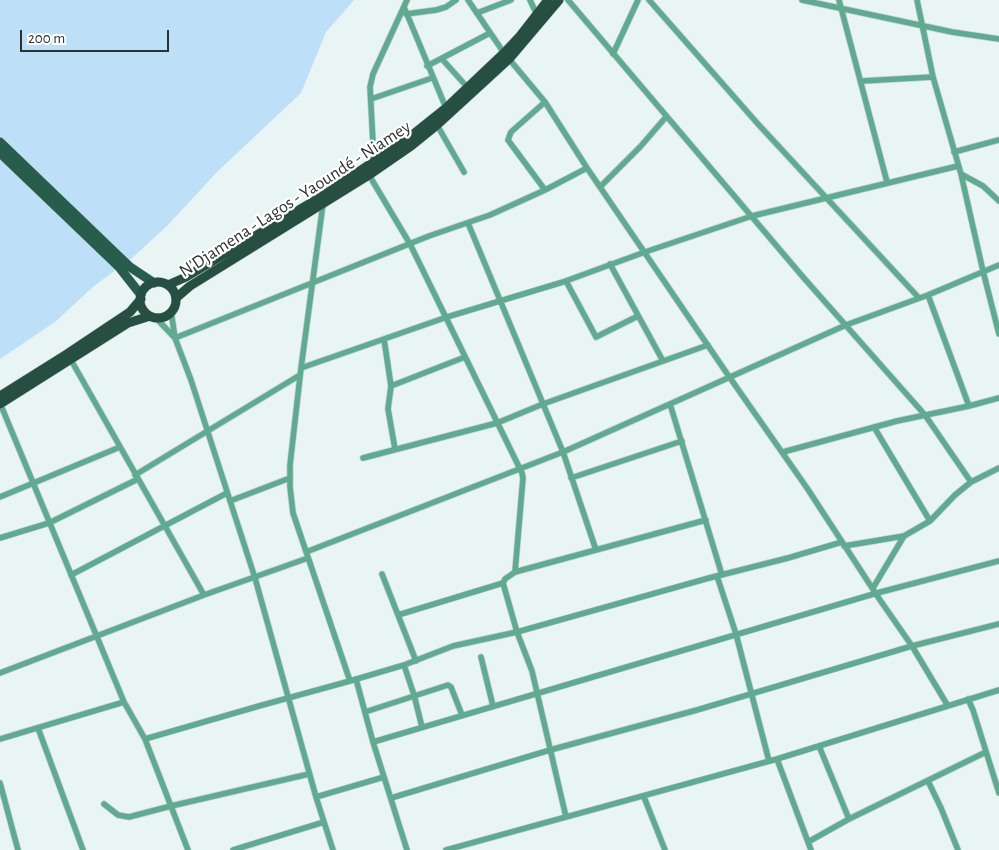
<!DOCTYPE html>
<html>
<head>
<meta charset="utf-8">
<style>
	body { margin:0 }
	#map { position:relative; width:999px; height:850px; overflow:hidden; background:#e8f5f4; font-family:"Alegreya Sans",sans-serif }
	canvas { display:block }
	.scale { position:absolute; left:20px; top:30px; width:149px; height:22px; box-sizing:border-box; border:2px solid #2d3231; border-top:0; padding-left:6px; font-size:15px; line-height:18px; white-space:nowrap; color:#2d3231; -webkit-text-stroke:4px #fff; paint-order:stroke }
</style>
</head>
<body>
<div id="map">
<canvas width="999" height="850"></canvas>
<div class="scale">200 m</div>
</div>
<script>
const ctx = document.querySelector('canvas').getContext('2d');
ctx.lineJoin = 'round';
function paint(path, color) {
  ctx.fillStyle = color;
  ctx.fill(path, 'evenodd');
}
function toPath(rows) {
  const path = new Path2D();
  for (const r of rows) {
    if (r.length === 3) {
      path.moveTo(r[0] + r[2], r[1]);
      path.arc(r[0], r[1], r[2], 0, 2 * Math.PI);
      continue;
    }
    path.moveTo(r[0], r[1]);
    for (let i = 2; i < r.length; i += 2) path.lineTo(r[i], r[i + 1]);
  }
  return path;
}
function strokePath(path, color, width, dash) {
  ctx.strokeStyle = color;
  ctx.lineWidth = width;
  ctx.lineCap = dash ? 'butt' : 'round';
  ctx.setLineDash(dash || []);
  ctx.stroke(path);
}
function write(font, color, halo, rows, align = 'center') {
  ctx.font = font + ' "Alegreya Sans",sans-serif';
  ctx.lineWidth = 4.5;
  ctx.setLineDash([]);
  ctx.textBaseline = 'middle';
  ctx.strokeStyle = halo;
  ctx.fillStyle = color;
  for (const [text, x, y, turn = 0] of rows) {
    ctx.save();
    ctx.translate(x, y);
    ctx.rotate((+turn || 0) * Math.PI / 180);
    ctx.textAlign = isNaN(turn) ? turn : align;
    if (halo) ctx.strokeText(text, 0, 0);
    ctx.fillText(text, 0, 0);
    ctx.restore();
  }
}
const water = toPath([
	[0,0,354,0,326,32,301,93,217,172,168,225,132,258,94,286,55,322,0,359]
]);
const minor = toPath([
	[468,0,504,53,545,102,587,168,728,375,807,488,880,600,912,646,948,706],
	[530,0,537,15],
	[568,0,803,277,925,415,971,482],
	[649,0,758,124,919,298],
	[802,0,952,32,999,39],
	[839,0,887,182],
	[917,0,933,77,961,174,983,271,999,334],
	[404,7,446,108],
	[477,13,511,0],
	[406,14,436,10,446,7,456,0],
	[613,54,638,0],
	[442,59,468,88],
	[427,66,490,33],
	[862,81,933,77],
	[371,99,432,78],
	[437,125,464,172],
	[954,152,999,140],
	[374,162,370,87,373,74,407,0],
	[961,174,983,186,999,201],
	[369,175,410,244,522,473,523,478,515,572],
	[600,187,640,147,666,117],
	[545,190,508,140,511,132,545,102],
	[323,204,301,368,290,465,290,487,293,513,350,681],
	[468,223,563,452,596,550],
	[610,264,663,361],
	[566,281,596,337,638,316],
	[928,295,969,406],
	[171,311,175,338],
	[155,317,175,338,191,380,255,578,316,797,333,850],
	[175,338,429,236,490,215,545,190,587,168],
	[384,339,391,386,388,409,395,449],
	[71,360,204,595,308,558],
	[301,368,447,317,563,282,645,252,752,216,958,166],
	[391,386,465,357],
	[0,403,124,702,145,739,188,850],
	[670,404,722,575],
	[874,427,930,521],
	[783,452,897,421,969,406,999,398],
	[363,458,497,423,543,404,708,345],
	[135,475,300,375],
	[571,478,682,441],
	[0,497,120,447],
	[230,501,290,478],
	[0,538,49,523,138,479],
	[844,546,904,536,930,521,955,495,971,482,999,468],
	[306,552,563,452,846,325,928,295,999,265],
	[382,574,416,661],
	[71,575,227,493],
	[717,576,736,634,769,761],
	[503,583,517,632,532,671,566,817],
	[873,588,904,536],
	[398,615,503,583,505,579,515,572,706,520],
	[481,657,493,706],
	[404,665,414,695,422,727],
	[0,673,204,595],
	[356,679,373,742,407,850],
	[968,699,973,710,999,793],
	[365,712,448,685,451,687,462,715],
	[38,728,83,850],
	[0,739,124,702],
	[145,739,259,706,350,681,404,665,453,646,517,632,709,578,788,558,842,542],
	[373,742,877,593,999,561],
	[819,746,849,819],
	[777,759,811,850],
	[928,781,941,808,958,850],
	[0,783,18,850],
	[316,797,384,777],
	[644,797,665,850],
	[391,798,550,750,697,710,912,646,999,624],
	[104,804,118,815,129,817,171,806,309,774],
	[808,842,849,819,986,752],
	[233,850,324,822],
	[446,850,777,759,999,690]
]);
const primary = toPath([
	[0,142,130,267,154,283],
	[0,153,119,267,141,295]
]);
const trunk = toPath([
	[158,300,18],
	[168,285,186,277,324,195,406,140,446,108,504,53,520,36,548,0],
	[176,298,190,286,369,175,411,146,437,125,509,59,559,0],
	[0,396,67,354,130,312,141,299],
	[0,404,128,323,150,316]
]);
const streetNames = [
	["N'Djamena - Lagos - Yaoundé - Niamey",295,199,-33]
];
paint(water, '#bddff8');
strokePath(minor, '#c6d2d1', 7);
strokePath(primary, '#c6d2d1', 10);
strokePath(trunk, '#c6d2d1', 10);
strokePath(minor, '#60aa91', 5.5);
strokePath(primary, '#285c4c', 9);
strokePath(trunk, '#264e41', 9);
write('18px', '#2d3231', '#fff', streetNames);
</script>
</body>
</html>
